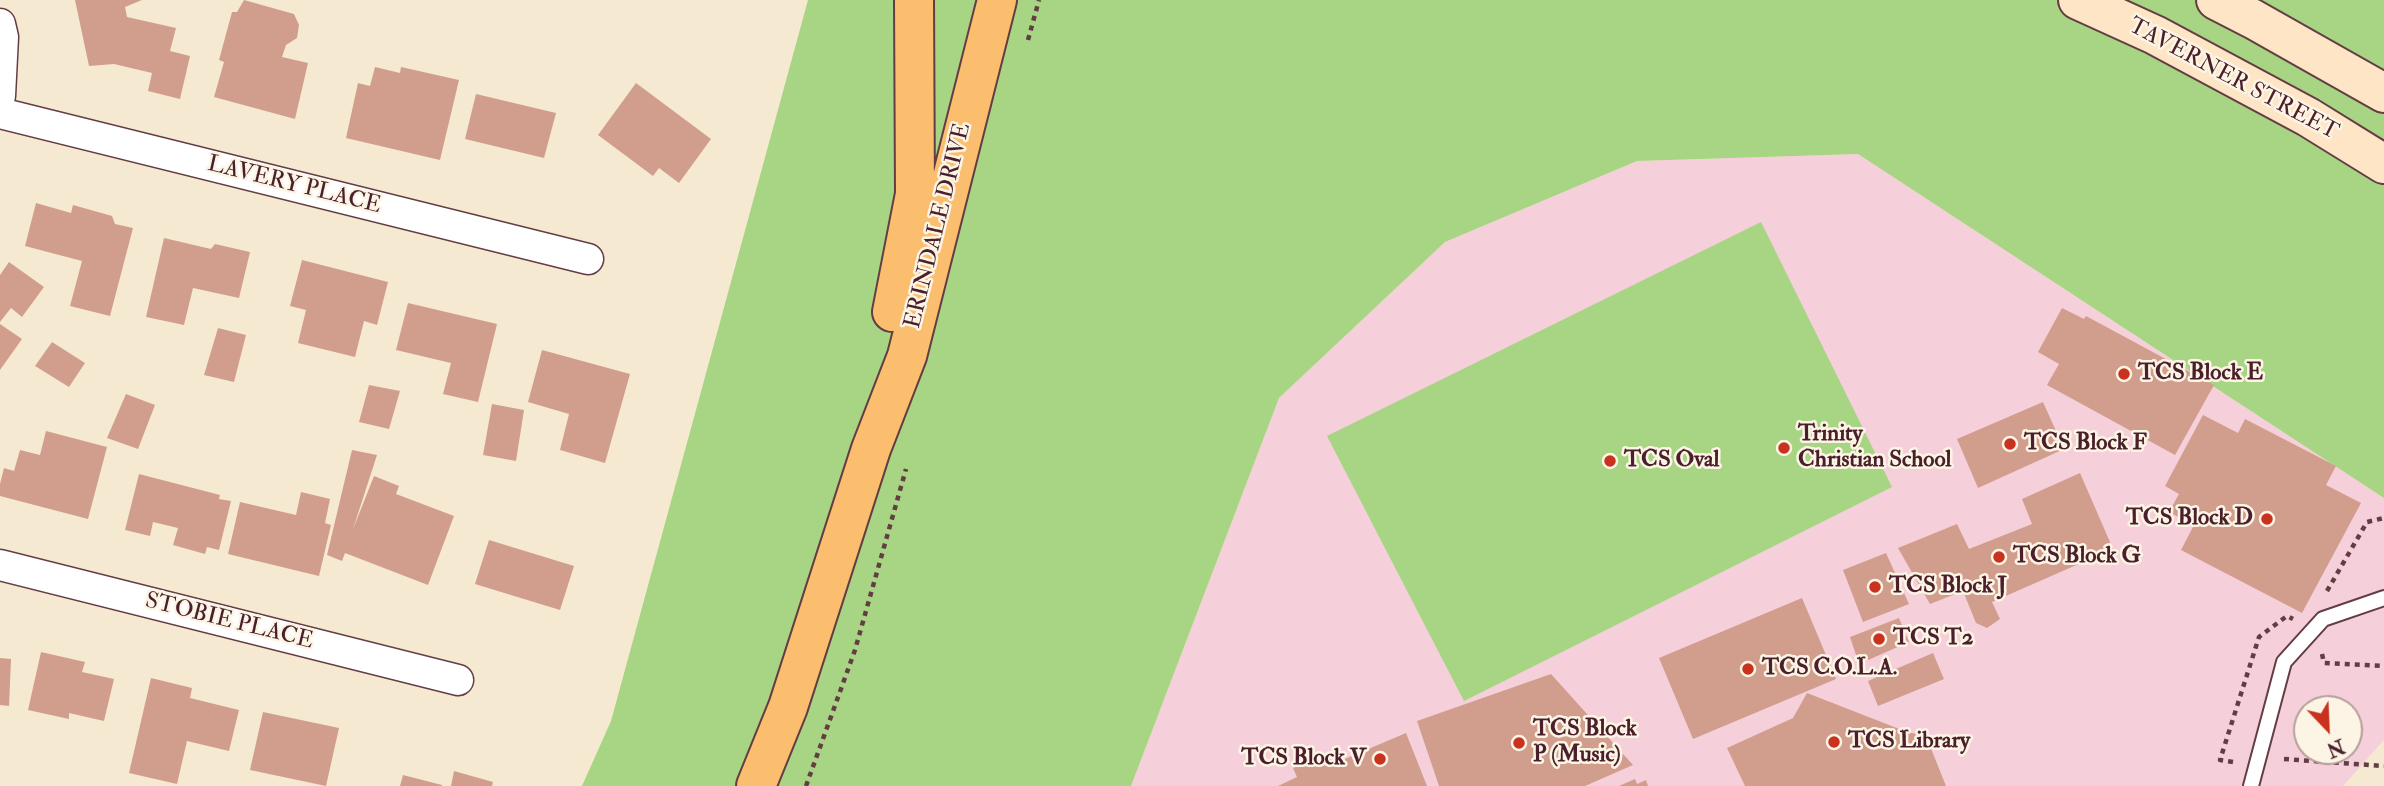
<!DOCTYPE html>
<html>
<head>
<meta charset="utf-8">
<style>
	body { margin:0 }
	#map { position:relative; width:2384px; height:786px; overflow:hidden; background:#f6e9d1; font-family:"IM FELL Double Pica",serif }
	canvas { display:block }
	.north { position:absolute; left:2293px; top:695px; width:70px; height:70px; box-sizing:border-box; background:#fcf5e5; border:2px solid #b59f9b; border-radius:50%; rotate:157deg; font-size:19px; font-weight:700; line-height:28px; text-align:center; color:#4a1f2b }
	.north::after { content:''; display:block; margin:auto; width:24px; height:32px; background:#c8321e; clip-path:polygon(50% 0,100% 100%,50% 72%,0 100%) }
</style>
</head>
<body>
<div id="map">
<canvas width="2384" height="786"></canvas>
<div class="north">N</div>
</div>
<script>
const ctx = document.querySelector('canvas').getContext('2d');
ctx.lineJoin = 'round';
function paint(path, color) {
  ctx.fillStyle = color;
  ctx.fill(path, 'evenodd');
}
function toPath(rows) {
  const path = new Path2D();
  for (const r of rows) {
    path.moveTo(r[0], r[1]);
    for (let i = 2; i < r.length; i += 2) path.lineTo(r[i], r[i + 1]);
  }
  return path;
}
function strokePath(path, color, width, dash) {
  ctx.strokeStyle = color;
  ctx.lineWidth = width;
  ctx.lineCap = dash ? 'butt' : 'round';
  ctx.setLineDash(dash || []);
  ctx.stroke(path);
}
function write(font, color, halo, rows, align = 'center') {
  ctx.font = font + ' "IM FELL Double Pica",serif';
  ctx.lineWidth = 5;
  ctx.setLineDash([]);
  ctx.textBaseline = 'middle';
  ctx.strokeStyle = halo;
  ctx.fillStyle = color;
  for (const [text, x, y, turn = 0] of rows) {
    ctx.save();
    ctx.translate(x, y);
    ctx.rotate((+turn || 0) * Math.PI / 180);
    ctx.textAlign = isNaN(turn) ? turn : align;
    if (halo) ctx.strokeText(text, 0, 0);
    ctx.fillText(text, 0, 0);
    ctx.restore();
  }
}
const built = toPath([
	[1858,154,2384,498,2384,740,2343,786,1131,786,1279,398,1445,242,1637,161],
	[2307,709,2349,709,2349,751,2307,751]
]);
const green = toPath([
	[808,0,2384,0,2384,498,1858,154,1637,161,1445,242,1279,398,1131,786,582,786,611,721],
	[1761,222,1892,487,1464,701,1327,436]
]);
const building = toPath([
	[75,0,142,0,125,7,127,17,176,28,170,51,190,56,180,99,148,91,152,73,114,64,89,66],
	[244,0,294,14,299,25,297,38,286,45,282,57,308,63,295,119,214,97,224,62,219,60,232,12,237,12],
	[375,67,400,73,401,67,459,80,440,160,346,138,358,83,370,86],
	[636,83,711,139,679,183,659,168,653,176,598,135],
	[476,94,556,113,544,158,465,139],
	[36,203,71,213,73,205,112,216,115,224,133,228,110,316,70,306,82,261,25,246],
	[164,238,211,249,215,244,250,252,239,298,193,288,184,325,146,317],
	[302,260,388,282,377,325,364,321,355,357,298,343,306,310,290,306],
	[9,262,44,287,22,317,11,308,0,322,0,275],
	[408,303,497,324,478,402,443,394,451,363,396,350],
	[2062,308,2084,319,2086,316,2214,385,2175,455,2047,385,2059,364,2038,352],
	[0,324,22,339,0,370],
	[218,328,246,335,234,382,204,375],
	[52,342,85,363,69,387,35,366],
	[542,350,630,374,605,463,560,450,569,414,528,402],
	[369,385,400,391,389,429,359,422],
	[126,394,155,405,138,449,107,438],
	[2043,402,2064,449,1978,488,1957,439],
	[492,404,524,410,516,461,483,455],
	[2203,415,2238,433,2245,419,2336,466,2326,485,2361,503,2302,613,2181,550,2194,525,2169,512,2179,494,2165,486],
	[46,431,107,447,88,519,0,496,0,484,4,468,14,471,20,450,40,455],
	[352,450,377,455,353,529,374,476,399,486,396,494,454,516,428,585,345,553,342,561,327,555],
	[2080,473,2113,549,1992,602,2000,619,1987,628,1976,623,1963,591,1930,604,1898,548,1957,524,1969,549,2032,524,2022,499],
	[139,474,220,495,219,499,231,501,219,550,207,547,205,554,173,545,178,528,153,522,150,536,125,530],
	[301,492,330,499,325,523,331,525,319,576,228,554,240,502,296,515],
	[489,540,574,566,560,610,475,584],
	[1886,553,1909,604,1863,622,1843,570],
	[1802,598,1836,679,1693,739,1659,658],
	[1899,618,1909,642,1859,664,1850,637],
	[41,652,85,662,82,672,114,679,104,721,69,713,69,719,28,710],
	[1933,653,1944,679,1878,706,1868,681],
	[0,658,11,659,9,706,0,705],
	[1551,674,1633,765,1585,786,1439,786,1417,721],
	[151,678,192,688,190,698,239,710,229,751,187,741,177,784,129,773],
	[1807,693,1907,732,1926,736,1946,786,1745,786,1727,748,1793,718],
	[263,712,339,728,326,786,250,770],
	[1406,733,1427,786,1278,786,1297,777,1293,768,1328,754,1333,764],
	[454,771,493,782,492,786,451,786],
	[403,775,442,785,442,786,400,786],
	[1635,779,1637,784,1646,780,1648,786,1619,786]
]);
const path = toPath([
	[1028,40,1039,0],
	[2327,591,2367,522,2384,518],
	[2322,654,2324,663,2384,666],
	[2284,759,2384,766],
	[2233,762,2220,760,2259,637,2287,616,2293,619],
	[806,786,855,650,906,469]
]);
const lane = toPath([
	[2251,786,2284,662,2323,619,2384,598]
]);
const street = toPath([
	[0,24,3,37,0,96],
	[0,113,588,259],
	[0,565,458,680]
]);
const secondary = toPath([
	[2078,0,2155,35,2308,117,2384,164],
	[2216,0,2253,19,2384,93]
]);
const primary = toPath([
	[892,312,915,194,914,0],
	[756,786,788,707,871,449,907,356,997,0]
]);
const markers = [
	[2124,374,7,"#c8321e"],
	[2010,444,7,"#c8321e"],
	[1784,448,7,"#c8321e"],
	[1610,461,7,"#c8321e"],
	[2267,519,7,"#c8321e"],
	[1999,557,7,"#c8321e"],
	[1875,587,7,"#c8321e"],
	[1879,639,7,"#c8321e"],
	[1748,669,7,"#c8321e"],
	[1834,742,7,"#c8321e"],
	[1519,743,7,"#c8321e"],
	[1380,759,7,"#c8321e"]
];
const streetNames = [
	["TAVERNER STREET",2233,80,28],
	["LAVERY PLACE",294,186,14],
	["ERINDALE DRIVE",939,226,-76],
	["STOBIE PLACE",229,622,14]
];
const poiNames = [
	["TCS Block E",2138,374],
	["Trinity",1798,435],
	["Christian School",1798,461],
	["TCS Block F",2024,444],
	["TCS Oval",1624,461],
	["TCS Block D",2253,519,"right"],
	["TCS Block G",2013,557],
	["TCS Block J",1889,587],
	["TCS T2",1893,639],
	["TCS C.O.L.A.",1762,669],
	["TCS Block",1533,730],
	["P (Music)",1533,756],
	["TCS Library",1848,742],
	["TCS Block V",1366,759,"right"]
];
paint(built, '#f5cfda');
paint(green, '#a7d583');
paint(building, '#d19e8e');
strokePath(lane, '#643d44', 18);
strokePath(street, '#643d44', 33);
strokePath(secondary, '#643d44', 42);
strokePath(primary, '#643d44', 42);
strokePath(path, '#643d44', 4.5, [5, 5]);
strokePath(lane, '#fff', 14);
strokePath(street, '#fff', 30);
strokePath(secondary, '#fde5c5', 38);
strokePath(primary, '#fabe6e', 38);
for (const [x, y, r, color] of markers) {
  const dot = new Path2D();
  dot.arc(x, y, r, 0, 2 * Math.PI);
  ctx.fillStyle = color;
  ctx.fill(dot);
  strokePath(dot, '#fcf5e5', 2.5);
}
write('23px', '#4a1f2b', '#fcf5e5', streetNames);
write('bold 23px', '#4a1f2b', '#fcf5e5', poiNames, 'left');
</script>
</body>
</html>
